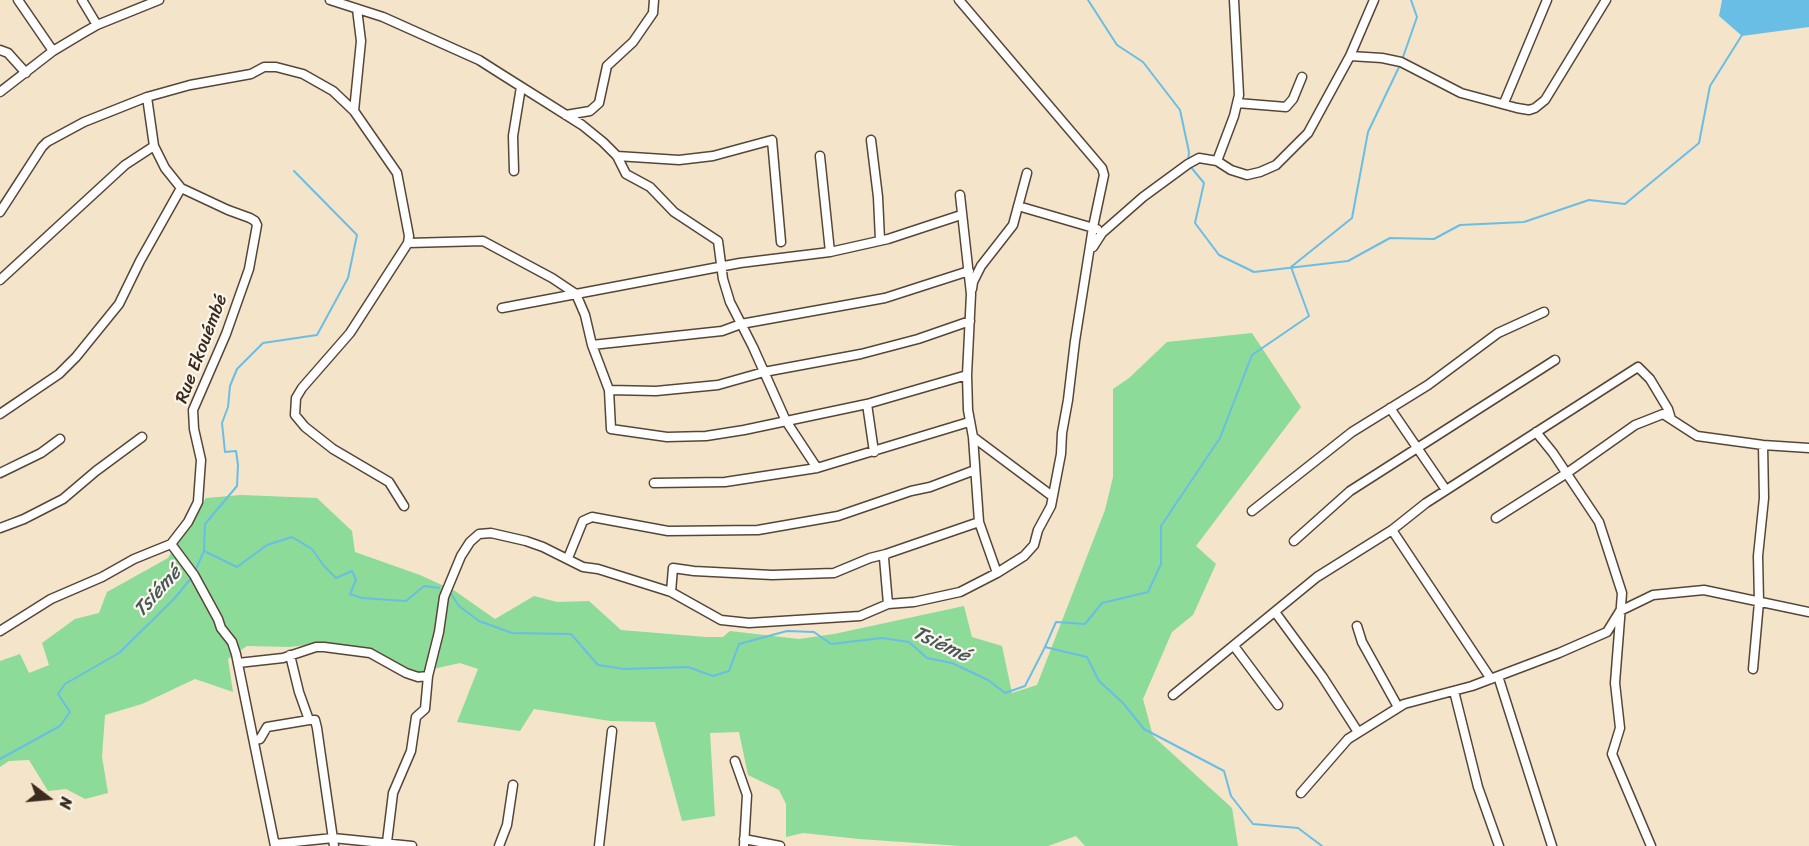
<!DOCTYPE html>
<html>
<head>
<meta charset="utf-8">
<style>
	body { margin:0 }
	#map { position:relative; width:1809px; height:846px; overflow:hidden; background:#f4e4ca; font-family:Sriracha,sans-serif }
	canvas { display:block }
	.north { position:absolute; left:18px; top:768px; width:60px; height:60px; -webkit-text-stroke:4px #fbf7ec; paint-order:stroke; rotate:106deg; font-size:16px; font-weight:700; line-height:24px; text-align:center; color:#3b2a1e }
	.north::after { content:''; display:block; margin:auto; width:21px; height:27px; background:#3b2a1e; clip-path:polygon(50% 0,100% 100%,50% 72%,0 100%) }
</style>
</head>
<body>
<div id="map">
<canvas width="1809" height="846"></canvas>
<div class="north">N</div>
</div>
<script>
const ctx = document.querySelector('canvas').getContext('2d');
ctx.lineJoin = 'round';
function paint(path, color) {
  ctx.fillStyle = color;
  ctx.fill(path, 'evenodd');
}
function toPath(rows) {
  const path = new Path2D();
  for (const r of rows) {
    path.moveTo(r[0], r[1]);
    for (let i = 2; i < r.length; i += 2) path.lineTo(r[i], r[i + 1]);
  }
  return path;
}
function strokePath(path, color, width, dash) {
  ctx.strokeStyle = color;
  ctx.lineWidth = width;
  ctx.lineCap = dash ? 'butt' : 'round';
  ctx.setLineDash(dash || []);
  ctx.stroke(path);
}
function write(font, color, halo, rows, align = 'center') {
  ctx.font = font + ' Sriracha,sans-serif';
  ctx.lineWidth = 4.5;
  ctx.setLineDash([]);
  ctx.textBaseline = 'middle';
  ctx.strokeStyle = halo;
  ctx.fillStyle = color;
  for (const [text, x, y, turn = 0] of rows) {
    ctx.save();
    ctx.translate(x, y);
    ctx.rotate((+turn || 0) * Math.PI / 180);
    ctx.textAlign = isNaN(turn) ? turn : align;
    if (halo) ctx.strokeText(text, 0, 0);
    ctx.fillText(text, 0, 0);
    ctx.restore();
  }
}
const green = toPath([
	[1252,333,1301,407,1196,546,1216,564,1193,615,1172,632,1143,699,1153,736,1232,808,1238,846,1085,846,1076,836,1048,846,961,846,859,839,803,833,786,837,786,804,779,790,748,775,739,732,710,733,715,816,682,821,655,722,610,721,534,709,520,731,457,722,478,669,460,663,415,673,374,649,316,644,289,647,247,646,228,659,233,692,195,679,142,704,105,715,102,757,108,793,85,799,66,789,48,791,29,760,9,761,0,767,0,661,20,654,29,673,49,665,42,643,75,619,99,613,107,592,168,558,206,498,241,495,317,498,352,531,355,552,420,575,455,591,495,619,534,596,557,602,589,601,621,630,706,637,723,637,730,631,799,639,834,634,964,606,972,637,1002,646,1012,693,1037,685,1105,510,1113,477,1113,389,1129,378,1167,342]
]);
const water = toPath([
	[1722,0,1809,0,1809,27,1742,36,1719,16]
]);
const stream = toPath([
	[1088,0,1117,45,1143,62,1180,110,1189,152,1188,162],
	[1402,60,1417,17,1411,0],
	[1190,166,1204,183,1195,223,1219,255,1254,272,1348,261,1390,238,1434,239,1460,225,1524,222,1589,200,1625,204,1699,143,1710,86,1742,35],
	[204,551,205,524,237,486,238,465,236,451,225,452,222,423,228,407,230,386,237,369,263,343,317,335,348,278,357,235,294,171],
	[195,571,204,551,237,567,267,545,292,537,312,549,324,566,336,578,352,571,356,580,350,594,362,598,406,601,424,586,439,588],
	[451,594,459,606,479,621,512,633,571,634,598,665,624,669,688,667,713,676,729,671,739,644,787,631,814,632,831,644,882,638,909,642,927,658,952,663,988,680,1005,693,1025,686,1045,647,1087,657,1099,681,1123,703,1144,729,1224,771,1231,796,1253,824,1298,828,1322,846],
	[1045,647,1056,622,1085,624,1102,603,1148,592,1161,564,1161,526,1220,438,1252,355,1309,316,1291,267,1352,218,1368,132,1400,65],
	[0,759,60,726,70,712,58,694,65,684,119,653,174,599,193,576]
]);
const street = toPath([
	[18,0,53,51],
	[82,0,97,25],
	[330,0,383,17,479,60,501,74,582,125,603,142,617,156,626,174,650,187,674,212,718,241,723,279,730,302,753,347,786,421,817,468],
	[0,50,8,53,26,73],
	[1350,56,1374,0],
	[0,92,53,51,83,33,97,25,159,0],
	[1237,103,1286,107,1293,99,1302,77],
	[1504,103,1547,0],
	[354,111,361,41,357,9],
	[566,115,590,111,599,103,607,66,633,42,653,13,654,0],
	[871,140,878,197,880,240],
	[617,156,679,160,713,156,772,140,781,242],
	[820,156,830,252],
	[1217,161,1234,116,1239,95,1234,0],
	[514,171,513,136,521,87],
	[960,195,971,294,967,375,968,410,973,437,979,522,997,573],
	[1018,206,1097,229],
	[0,212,42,147,47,142,84,122,147,97,190,85,251,74,264,67,276,67,303,74,333,91,354,111,397,173,409,236,408,243,350,333,302,388,296,398,295,415,305,427,333,449,389,482,404,506],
	[408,243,483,241,552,278,576,294,585,315,592,345,609,390,611,429,667,437,706,436,744,430,867,404,967,375],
	[1093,247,1102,233,1143,197,1188,164,1199,158,1217,161,1231,170,1247,175,1260,172,1276,165,1308,133,1350,56,1382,58,1401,62,1461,93,1517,108,1529,110,1535,108,1545,100,1606,0],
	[0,280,125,165,154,146],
	[972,289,973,282,981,266,1013,225,1027,173],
	[502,308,740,263,830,252,888,239,961,215],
	[592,345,722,331,741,324,885,298,969,271],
	[609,390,656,391,718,385,764,372,861,354,918,339,970,321],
	[867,404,874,452],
	[1390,408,1446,490],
	[0,414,59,374,76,357,119,304,140,261,181,188],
	[1536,432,1553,453,1599,522,1622,593,1615,683,1620,728,1612,754,1651,846],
	[973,437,1052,496],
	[0,473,41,453,60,439],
	[654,483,725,482,817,468,969,422],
	[1252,511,1352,432,1428,385,1498,333,1544,312],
	[1496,518,1567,473,1635,425,1663,414,1697,436,1763,445,1809,448],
	[0,528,24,519,63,499,96,471,142,437],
	[1392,530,1491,679],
	[1294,541,1350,491,1555,360],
	[171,544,194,575,218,619,221,628,232,642,236,654,275,846],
	[568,558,583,521,592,517,668,531,758,530,838,516,911,491,930,487,975,470],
	[671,592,673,568,694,571,772,575,834,573,870,558,886,554],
	[888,604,884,558,886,554,979,522],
	[1275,612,1322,676,1358,732],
	[1357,626,1362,642,1398,707],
	[0,631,51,599,102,577,134,559,171,544,188,522,198,502,201,460,194,429,193,410,226,334,249,269,257,225,255,221,250,218,228,210,181,188,165,168,154,146,147,97],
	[1234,646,1278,705],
	[290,655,299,692,309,720,315,720,317,728,334,846],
	[238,663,283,658,316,647,324,647,370,653,406,673,418,677,428,676],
	[1753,669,1759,602,1758,556,1764,498,1763,445],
	[1498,676,1552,846],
	[1454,691,1478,787,1499,846],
	[1173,695,1317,577,1392,530,1426,503,1638,367,1650,379,1668,409,1671,419],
	[254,740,260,739,267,727,309,720],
	[735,761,747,795,744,846],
	[1301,793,1348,739,1404,704,1472,686,1559,653,1607,632,1620,611,1653,595,1704,590,1809,612],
	[744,839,780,846],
	[387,842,393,793,411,751,416,717,425,709,428,676,439,632,444,597,461,556,470,542,479,534,491,533,526,541,543,547,583,567,598,569,671,592,721,620,749,623,860,616,888,604,914,602,960,592,997,573,1024,556,1034,545,1038,530,1051,506,1061,454,1062,433,1068,400,1075,341,1093,227,1104,175,1102,168,959,0],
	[275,844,333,838,412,846],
	[499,846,507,825,513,785],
	[599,846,612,731]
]);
const streetNames = [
	["Rue Ekouémbé",202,349,-69]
];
const waterNames = [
	["Tsiémé",158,592,-48],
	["Tsiémé",941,645,25]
];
paint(green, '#8cdb99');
paint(water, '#69bee5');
strokePath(stream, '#69bee5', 2);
strokePath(street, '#574638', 11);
strokePath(street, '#fff', 8);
write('18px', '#3b2a1e', '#fbf7ec', streetNames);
write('italic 20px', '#49565a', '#fbf7ec', waterNames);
</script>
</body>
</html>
